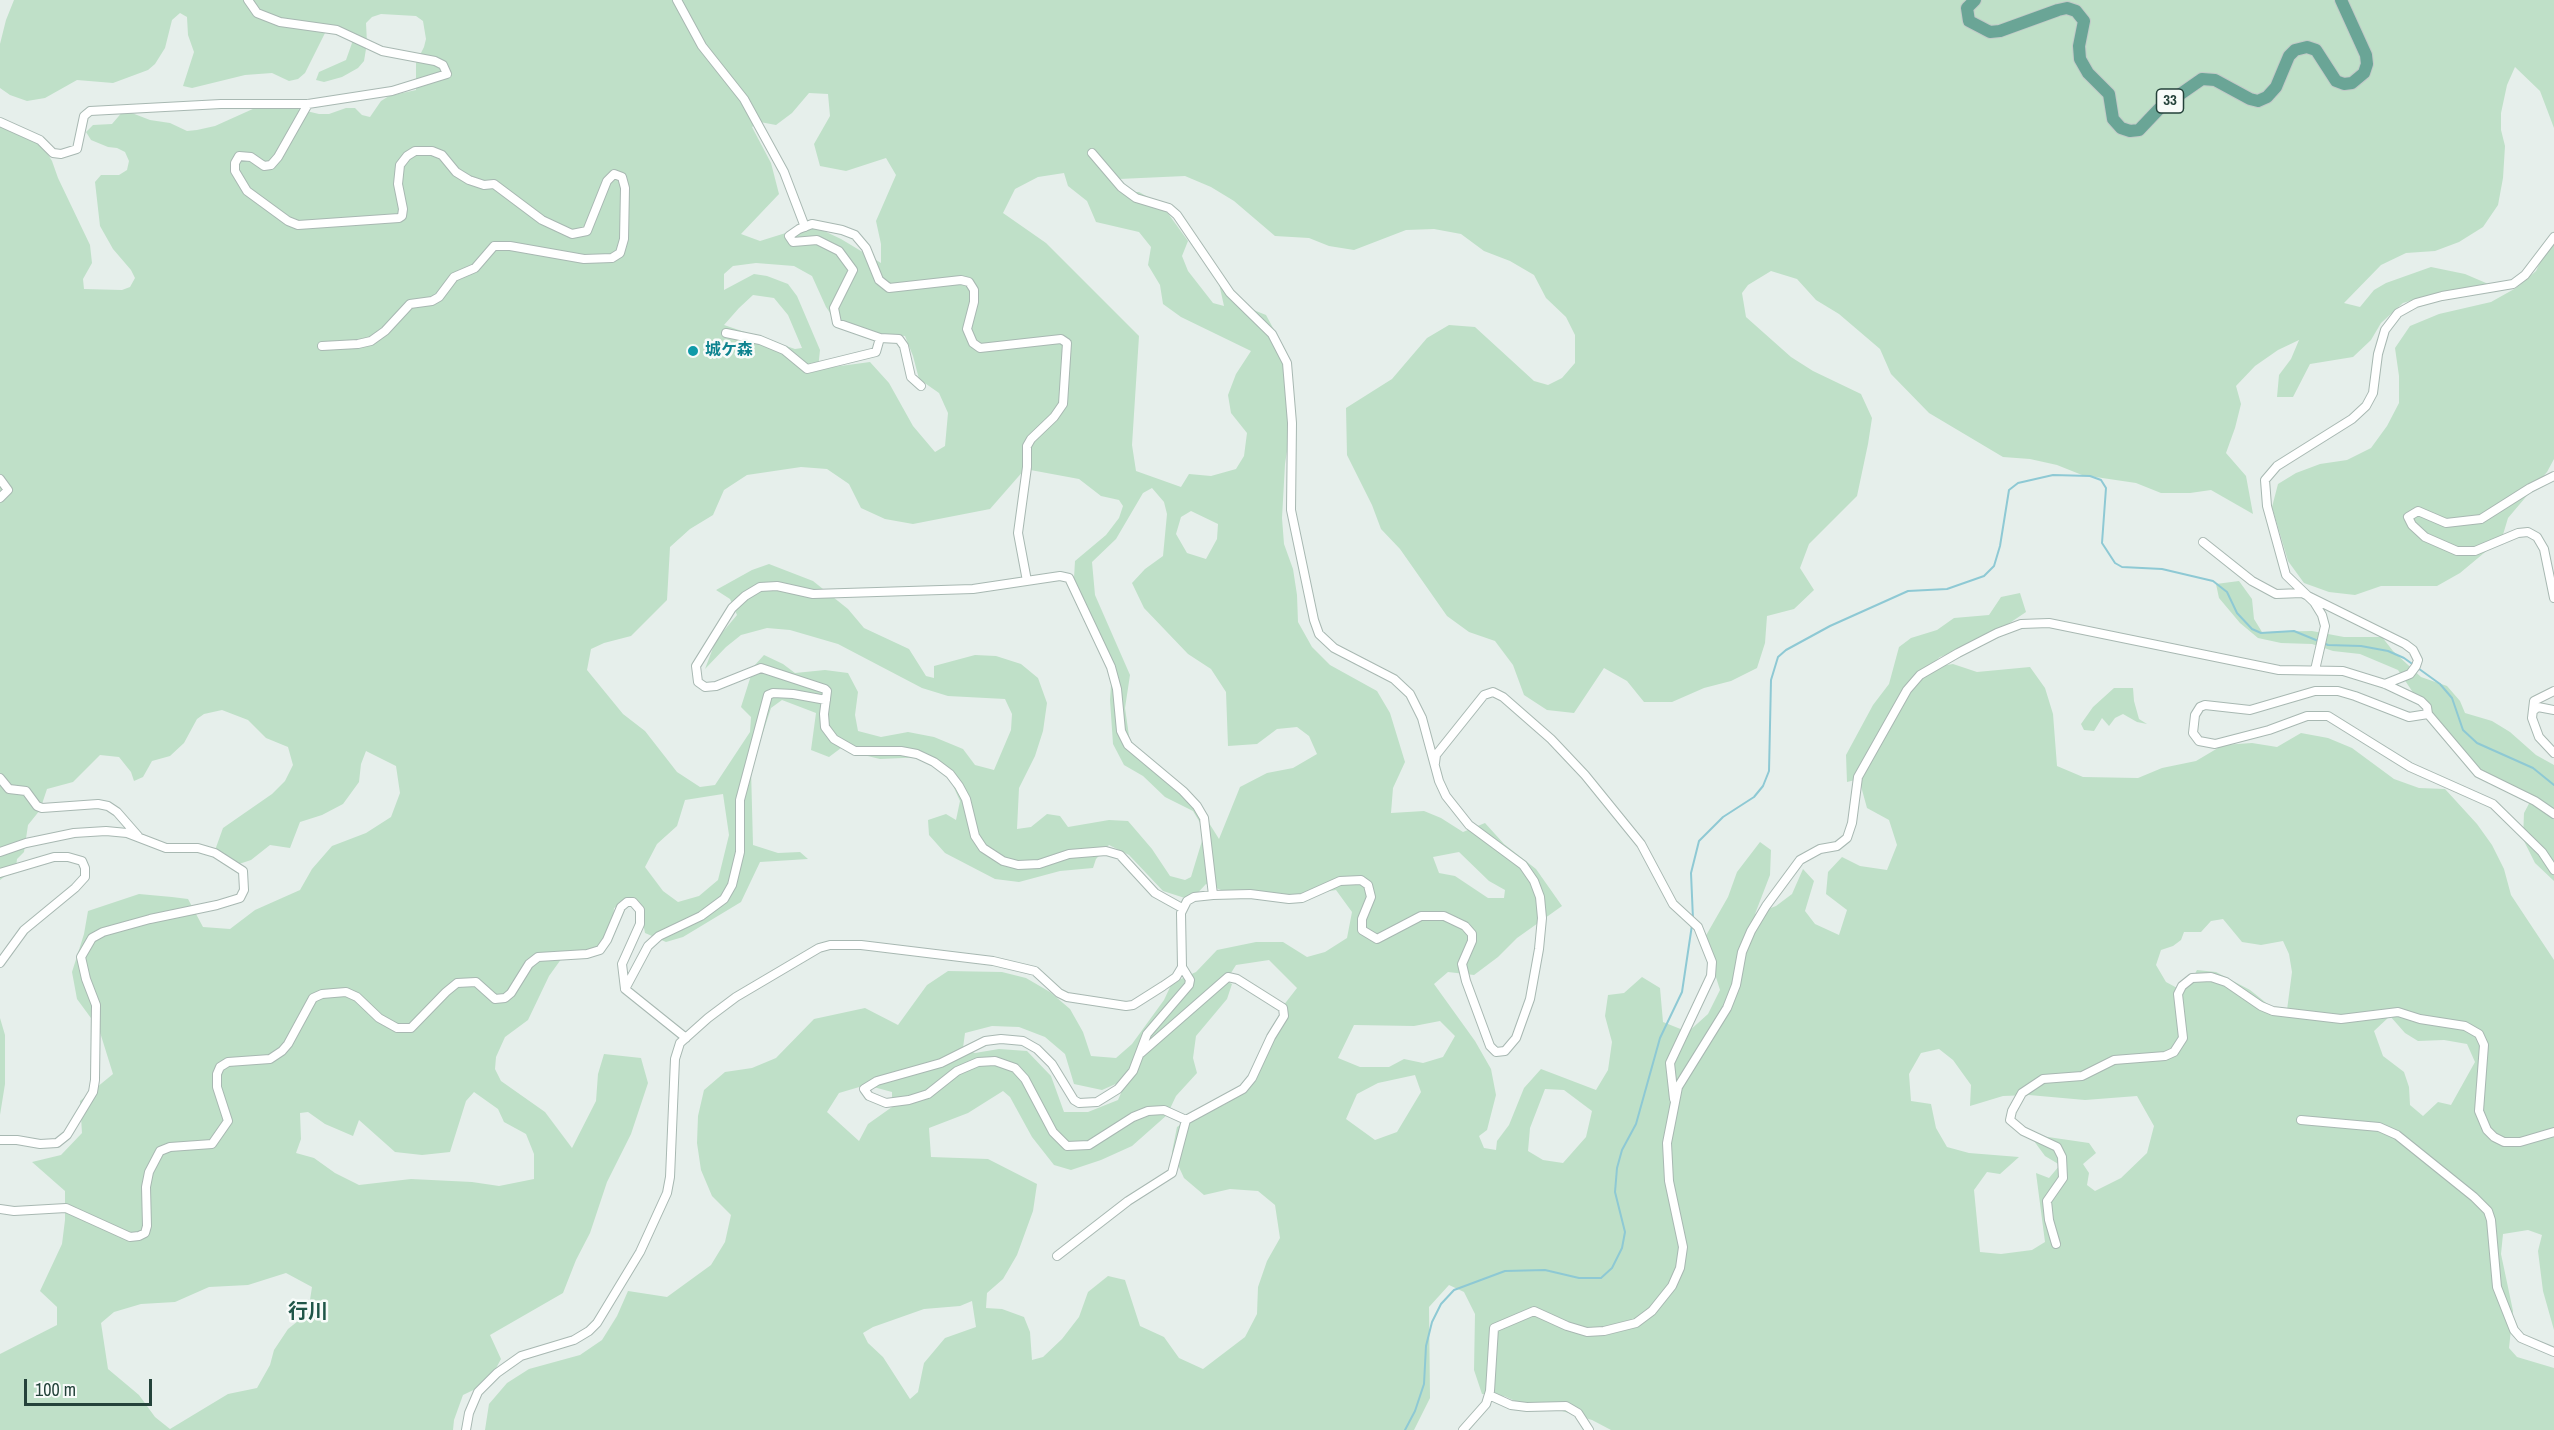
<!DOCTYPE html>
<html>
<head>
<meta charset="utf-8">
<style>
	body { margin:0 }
	#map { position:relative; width:2554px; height:1430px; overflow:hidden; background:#e6efeb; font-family:"Archivo Narrow",sans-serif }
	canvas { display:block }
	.scale { position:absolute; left:24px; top:1379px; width:128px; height:27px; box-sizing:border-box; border:3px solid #24423a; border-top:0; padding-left:8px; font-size:18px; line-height:21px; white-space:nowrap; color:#24423a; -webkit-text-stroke:4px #f7fbf9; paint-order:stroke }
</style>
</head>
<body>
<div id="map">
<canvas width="2554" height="1430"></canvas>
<div class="scale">100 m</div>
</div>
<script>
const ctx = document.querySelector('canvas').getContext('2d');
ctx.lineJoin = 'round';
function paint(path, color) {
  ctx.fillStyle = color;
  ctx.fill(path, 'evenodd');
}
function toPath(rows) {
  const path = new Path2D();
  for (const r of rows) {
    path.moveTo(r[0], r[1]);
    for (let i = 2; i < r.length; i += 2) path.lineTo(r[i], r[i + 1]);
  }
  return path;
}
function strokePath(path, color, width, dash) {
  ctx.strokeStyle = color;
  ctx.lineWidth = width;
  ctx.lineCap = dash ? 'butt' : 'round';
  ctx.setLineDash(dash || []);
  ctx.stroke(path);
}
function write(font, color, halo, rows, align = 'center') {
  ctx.font = font + ' "Archivo Narrow","Noto Sans JP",sans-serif';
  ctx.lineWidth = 5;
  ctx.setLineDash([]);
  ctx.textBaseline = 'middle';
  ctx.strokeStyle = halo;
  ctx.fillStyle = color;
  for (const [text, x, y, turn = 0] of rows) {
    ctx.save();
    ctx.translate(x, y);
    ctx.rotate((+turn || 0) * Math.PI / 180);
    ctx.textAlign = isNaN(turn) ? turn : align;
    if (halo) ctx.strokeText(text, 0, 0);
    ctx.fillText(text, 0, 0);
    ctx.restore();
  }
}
const green = toPath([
	[14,0,2554,0,2554,128,2540,91,2515,67,2507,85,2501,113,2501,130,2505,146,2503,178,2498,205,2483,227,2459,242,2435,251,2406,253,2381,265,2344,303,2360,307,2374,290,2386,283,2431,267,2465,274,2493,286,2430,295,2403,303,2381,323,2371,340,2353,357,2310,364,2293,397,2277,397,2279,375,2291,359,2299,340,2278,350,2255,366,2236,386,2241,404,2235,428,2226,453,2246,476,2253,514,2211,490,2190,493,2161,493,2136,483,2082,475,2057,465,2030,459,2003,457,1929,413,1891,374,1880,349,1839,314,1816,300,1797,279,1771,271,1748,285,1742,293,1746,317,1791,357,1813,371,1861,394,1872,418,1868,444,1857,496,1809,544,1800,568,1814,590,1794,609,1767,616,1765,643,1757,668,1731,681,1704,688,1672,702,1644,702,1627,681,1604,668,1574,713,1547,710,1524,695,1513,665,1495,641,1469,632,1447,616,1400,549,1381,529,1372,505,1347,455,1346,408,1392,379,1427,338,1449,325,1475,327,1534,381,1548,385,1562,378,1575,363,1575,335,1566,317,1546,298,1534,275,1510,261,1484,251,1461,234,1434,229,1406,230,1354,250,1329,246,1309,238,1275,236,1234,201,1211,187,1185,176,1119,179,1126,192,1139,192,1162,205,1188,241,1182,256,1188,271,1213,303,1224,306,1218,279,1236,303,1266,315,1279,339,1287,365,1293,413,1285,464,1282,518,1284,544,1293,569,1297,595,1298,622,1312,647,1330,665,1377,691,1390,713,1405,762,1393,788,1391,813,1424,811,1441,818,1463,832,1485,823,1504,844,1536,869,1562,906,1517,938,1498,957,1474,975,1448,972,1434,984,1475,1041,1491,1069,1496,1095,1487,1130,1479,1136,1484,1148,1496,1150,1497,1141,1509,1125,1524,1088,1541,1069,1596,1090,1608,1070,1612,1042,1605,1016,1608,995,1624,993,1642,977,1660,988,1663,1022,1688,1032,1708,1014,1720,990,1704,939,1728,897,1737,872,1760,842,1771,850,1770,875,1755,914,1776,906,1792,894,1803,869,1814,881,1805,911,1815,924,1839,935,1847,910,1826,894,1828,872,1842,857,1860,866,1887,870,1897,845,1889,820,1867,808,1859,779,1847,782,1846,755,1873,705,1889,684,1899,647,1911,638,1937,630,1954,618,1989,615,2001,597,2020,593,2026,612,1986,639,1940,657,1928,668,1953,664,1977,672,2030,667,2045,688,2053,714,2057,766,2083,777,2138,778,2162,768,2196,761,2223,745,2252,743,2277,747,2301,733,2328,738,2352,748,2394,779,2419,788,2445,789,2477,824,2492,845,2504,869,2511,895,2554,960,2554,1330,2543,1291,2538,1251,2542,1235,2528,1230,2503,1234,2501,1254,2513,1311,2509,1348,2517,1357,2554,1368,2554,1430,1611,1430,1592,1420,1562,1411,1526,1406,1504,1396,1482,1394,1474,1370,1475,1314,1464,1292,1449,1285,1429,1307,1430,1398,1414,1430,485,1430,489,1404,507,1383,529,1369,580,1355,602,1340,617,1316,628,1291,667,1297,711,1265,725,1242,731,1215,712,1196,701,1170,697,1143,698,1116,704,1090,725,1072,752,1068,776,1058,814,1019,865,1008,898,1025,927,985,948,971,1002,972,1026,978,1050,992,1070,1009,1083,1032,1091,1056,1116,1058,1132,1044,1164,1000,1172,983,1196,972,1217,950,1256,942,1283,942,1307,957,1325,952,1347,938,1352,912,1336,890,1311,894,1285,903,1231,894,1206,884,1191,900,1163,891,1129,855,1109,845,1096,859,1093,868,1060,871,1019,882,995,879,945,853,929,835,928,820,946,814,956,820,960,801,945,768,926,757,880,759,855,753,845,745,829,757,811,750,816,713,782,700,771,708,751,769,753,845,778,853,800,852,808,859,760,862,741,902,683,937,666,942,645,933,640,907,632,898,614,908,612,939,602,953,567,951,549,976,528,1020,505,1037,496,1057,495,1069,501,1081,545,1112,572,1148,596,1101,598,1074,604,1054,641,1058,648,1083,631,1134,607,1182,590,1233,576,1260,563,1293,490,1335,501,1359,488,1383,463,1395,454,1420,453,1430,0,1430,0,1354,57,1325,57,1307,40,1291,62,1244,65,1220,65,1191,32,1162,61,1155,82,1133,80,1101,113,1074,99,1029,77,999,72,972,84,934,88,911,139,894,172,897,188,899,203,927,230,929,255,910,300,890,312,869,332,846,366,833,391,817,400,793,396,766,366,751,361,764,359,782,343,804,322,815,300,822,290,848,270,845,251,860,236,865,214,853,223,828,272,794,285,781,293,765,288,747,266,738,248,720,222,710,204,714,197,719,184,743,170,756,152,761,143,777,134,781,131,772,119,757,100,755,73,782,47,789,40,810,28,825,24,852,17,859,16,868,0,880,0,123,41,143,52,161,58,178,90,245,92,263,83,279,84,289,122,290,130,287,135,278,131,270,113,249,100,226,95,182,101,175,119,175,127,170,129,161,125,152,117,148,108,147,91,140,86,132,93,125,112,124,124,110,150,120,170,123,187,131,197,130,215,126,255,108,272,103,319,114,329,114,346,108,355,108,362,115,370,117,381,101,389,96,416,90,416,63,424,47,426,39,423,21,416,16,381,14,372,17,366,23,367,43,364,61,358,68,342,77,324,82,316,80,319,72,346,60,352,43,352,34,326,31,305,73,298,79,289,81,272,73,245,75,192,88,183,86,194,52,188,35,187,17,180,13,172,20,165,48,155,64,148,70,113,83,77,80,45,98,27,101,10,95,0,88,0,44,6,20],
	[809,93,828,94,830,116,814,144,820,166,846,171,886,158,896,175,876,221,881,244,881,263,841,239,822,230,805,227,760,241,741,234,779,194,771,163,752,127,760,122,776,125,792,113],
	[1064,173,1068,186,1087,201,1096,222,1139,232,1151,247,1148,265,1160,285,1163,304,1181,317,1251,351,1236,374,1228,395,1231,413,1247,433,1244,456,1236,469,1211,476,1189,474,1181,487,1136,471,1132,445,1139,336,1046,243,1003,213,1015,189,1038,177],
	[756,263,794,266,812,276,826,307,837,323,870,333,905,336,913,356,919,379,939,393,948,413,945,446,935,452,913,426,889,383,870,362,818,369,820,350,797,296,788,284,767,276,754,274,724,290,724,274,733,266],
	[753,295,774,298,788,315,802,348,795,349,724,325,739,308],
	[801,467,827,469,849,484,861,508,885,519,913,524,990,509,1025,469,1079,479,1101,496,1119,500,1123,506,1119,518,1106,535,1075,561,1074,578,1088,617,1112,670,1110,700,1113,744,1124,765,1143,776,1165,797,1193,811,1205,831,1191,877,1185,880,1170,876,1152,849,1128,821,1109,820,1068,827,1060,816,1047,814,1031,827,1017,829,1019,788,1035,756,1043,731,1047,703,1038,678,1021,664,996,656,975,655,934,666,934,678,926,676,909,649,864,628,848,609,813,581,769,564,752,570,716,590,730,599,737,615,716,640,705,669,726,647,741,635,767,628,790,630,838,644,922,688,948,696,1005,699,1012,714,1011,730,994,770,975,765,963,749,934,737,908,732,881,737,858,731,855,715,858,692,848,673,825,670,795,673,783,664,764,655,754,666,741,707,751,717,750,732,715,785,700,787,677,772,645,731,623,714,587,670,591,649,604,643,631,636,667,600,670,547,690,529,713,515,724,490,747,475],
	[1152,488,1164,502,1167,514,1163,556,1145,569,1132,583,1144,608,1188,654,1211,669,1226,692,1228,746,1257,744,1277,729,1297,727,1309,736,1317,754,1293,768,1267,773,1240,787,1219,839,1199,807,1138,758,1129,736,1125,708,1130,675,1095,595,1092,562,1116,539,1143,493],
	[1191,511,1218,524,1217,539,1206,559,1187,553,1176,534,1181,517],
	[723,794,729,835,718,880,699,896,678,902,663,891,645,867,657,844,677,826,685,800],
	[1459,852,1489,881,1505,890,1504,898,1488,898,1455,876,1439,873,1433,857],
	[2223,919,2242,942,2261,945,2283,941,2289,954,2292,972,2287,1010,2275,1010,2250,990,2216,972,2197,970,2191,981,2179,989,2166,982,2156,965,2161,950,2173,946,2181,940,2184,932,2201,932,2211,921],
	[1269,960,1297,988,1283,1006,1278,1025,1247,1090,1224,1105,1199,1112,1177,1127,1172,1152,1184,1178,1204,1195,1230,1189,1258,1191,1275,1205,1280,1238,1267,1261,1258,1287,1257,1314,1245,1337,1203,1369,1179,1358,1164,1337,1140,1326,1125,1280,1108,1276,1088,1292,1079,1317,1062,1339,1043,1357,1032,1360,1030,1332,1024,1317,1002,1309,986,1308,987,1293,1003,1279,1017,1255,1033,1211,1037,1184,988,1159,931,1157,929,1128,968,1113,1003,1091,1010,1097,1032,1137,1054,1165,1071,1170,1101,1160,1132,1146,1167,1115,1176,1096,1197,1073,1193,1058,1196,1036,1227,999,1232,984,1226,981,1236,965],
	[2390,1016,2405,1033,2418,1041,2444,1040,2467,1044,2475,1062,2451,1105,2438,1102,2423,1116,2410,1105,2409,1087,2404,1072,2383,1056,2374,1031],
	[1440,1021,1455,1036,1443,1057,1423,1063,1404,1059,1389,1067,1360,1067,1338,1058,1354,1025,1414,1026],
	[992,1026,1019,1027,1045,1037,1065,1054,1074,1084,1102,1090,1127,1079,1118,1100,1088,1112,1064,1112,1051,1076,1027,1051,999,1049,975,1053,963,1048,965,1033],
	[1939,1049,1953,1060,1971,1085,1970,1106,2003,1096,2029,1095,2085,1100,2137,1096,2154,1126,2147,1153,2121,1178,2095,1191,2087,1185,2089,1173,2083,1164,2096,1153,2089,1143,2041,1136,2034,1141,2045,1156,2060,1165,2049,1178,2036,1173,2045,1242,2032,1250,2001,1254,1980,1252,1974,1190,1987,1172,2000,1174,2019,1157,1969,1153,1947,1147,1936,1128,1931,1104,1911,1101,1909,1074,1921,1053],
	[1415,1075,1421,1092,1397,1132,1375,1140,1346,1119,1357,1094,1378,1083],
	[866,1085,892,1092,892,1107,868,1124,859,1141,827,1112,839,1093],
	[1545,1089,1564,1090,1592,1111,1586,1137,1563,1163,1543,1160,1528,1151,1530,1128],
	[474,1092,498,1109,504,1122,526,1134,534,1154,534,1179,499,1186,472,1182,411,1179,359,1185,335,1173,314,1158,296,1153,301,1139,300,1113,308,1112,325,1124,353,1136,359,1120,395,1152,422,1155,450,1152,466,1101],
	[286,1273,312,1287,308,1313,288,1329,274,1350,270,1365,257,1388,228,1394,170,1429,155,1417,139,1395,108,1369,101,1323,114,1312,141,1304,175,1302,209,1287,248,1285],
	[972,1301,976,1327,945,1338,924,1363,918,1392,910,1399,883,1357,868,1343,863,1333,873,1327,924,1309,960,1306],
	[2554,231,2554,459,2547,472,2508,518,2502,538,2460,573,2437,586,2381,586,2355,595,2329,592,2304,583,2288,561,2272,507,2278,484,2296,473,2320,464,2347,460,2371,448,2387,426,2399,403,2399,376,2395,348,2410,326,2439,314,2491,302,2516,288,2536,271],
	[2239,581,2252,599,2254,619,2262,632,2312,631,2344,637,2382,637,2393,651,2421,677,2447,686,2460,701,2465,713,2492,721,2510,732,2536,755,2554,765,2554,881,2535,863,2523,839,2524,813,2532,798,2467,765,2461,746,2418,700,2398,670,2360,654,2333,651,2312,644,2281,643,2258,638,2240,623,2219,598,2216,584],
	[2114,688,2133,688,2134,701,2139,719,2147,724,2137,722,2123,714,2115,718,2109,726,2102,718,2094,731,2084,730,2081,724,2093,707],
	[0,1018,5,1035,5,1084,0,1115]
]);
const stream = toPath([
	[1693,919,1691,873,1699,841,1723,817,1754,797,1763,786,1769,771,1771,680,1778,657,1786,650,1830,626,1908,591,1947,589,1984,576,1994,566,2000,546,2009,490,2018,483,2053,475,2090,476,2101,480,2106,488,2102,543,2115,563,2122,567,2162,569,2213,581,2227,592,2237,613,2252,629,2261,633,2294,631,2328,645,2361,646,2388,651,2404,658,2440,684,2452,698,2463,730,2477,743,2533,768,2554,785],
	[1405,1430,1415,1411,1424,1384,1426,1346,1432,1322,1441,1304,1454,1290,1505,1271,1545,1270,1579,1278,1601,1278,1612,1268,1622,1248,1625,1232,1615,1192,1617,1168,1622,1150,1636,1124,1660,1038,1682,992,1692,925]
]);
const street = toPath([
	[677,0,702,46,744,99,784,172,805,227],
	[308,104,278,157,271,165,264,166,251,157,239,156,235,163,235,171,247,191,288,221,298,225,399,218,402,216,403,209,398,184,400,165,407,156,415,151,432,151,442,155,456,172,469,180,484,185,494,184,542,220,572,234,587,231,607,181,614,174,622,177,625,188,624,239,620,253,612,258,584,259,510,246,494,246,475,268,454,277,439,297,432,301,410,304,385,331,371,341,358,344,322,346],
	[0,122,40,140,53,153,61,154,77,149,84,116,90,111,221,104,308,104,392,91,447,74,443,65,435,61,382,51,337,30,280,22,257,13,248,0],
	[1092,153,1121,187,1136,198,1169,208,1177,215,1230,293,1272,334,1287,363,1292,423,1291,510,1314,620,1319,634,1334,648,1394,679,1410,694,1422,718,1439,781,1446,796,1469,825,1523,865,1534,881,1540,897,1542,918,1539,949,1530,999,1516,1038,1505,1051,1496,1052,1490,1046,1466,981,1462,964,1472,941,1472,934,1465,926,1444,916,1421,916,1377,939,1362,930,1362,919,1371,897,1368,885,1361,880,1340,881,1302,898,1289,899,1250,894,1213,895,1194,897,1187,901,1181,913,1182,967,1190,980,1189,985,1147,1034,1133,1071,1118,1089,1097,1102,1079,1103,1074,1100,1052,1064,1037,1049,1023,1041,1001,1039,985,1041,941,1063,877,1081,864,1089,869,1096,886,1103,909,1100,928,1094,957,1071,978,1062,995,1061,1015,1068,1025,1079,1053,1132,1067,1146,1089,1145,1133,1117,1148,1111,1164,1110,1186,1120],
	[726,333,760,340,784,350,807,369,876,352,880,338,837,323,834,308,853,270,839,251,817,240,793,242,789,236,799,229,812,224,842,230,855,235,866,248,879,280,889,288,961,280,969,282,974,290,974,302,967,329,973,343,980,348,1061,339,1067,343,1063,404,1054,417,1031,439,1027,446,1027,467,1018,533,1027,581],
	[880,338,899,339,904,346,911,377,921,386],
	[2554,476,2530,488,2481,519,2446,523,2418,511,2408,517,2412,525,2425,537,2457,551,2475,551,2518,533,2528,532,2537,537,2544,549,2554,598],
	[0,479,8,490,0,498],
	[2203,542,2252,581,2276,594,2302,593,2405,644,2413,650,2418,660,2416,666,2410,674,2385,684],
	[2315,670,2325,626,2322,615,2314,602,2286,575,2267,506,2265,480,2277,466,2352,419,2366,406,2373,393,2378,354,2385,330,2398,313,2416,303,2442,296,2513,284,2525,275,2554,237],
	[2554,691,2534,701,2532,718,2539,737,2554,753],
	[2534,710,2538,707,2554,710],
	[2428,714,2409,717,2355,696,2338,691,2315,691,2250,710,2205,705,2200,707,2195,715,2193,733,2199,741,2215,744,2269,730,2307,716,2328,716,2410,767,2493,804,2542,852,2554,870],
	[1435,763,1436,755,1484,695,1493,692,1503,697,1551,739,1585,775,1641,844,1673,904,1698,927,1712,962,1711,976,1670,1063,1674,1099],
	[0,778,9,789,26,791,37,806,42,808,98,804,108,806,117,812,138,836],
	[0,852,26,843,74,833,106,831,127,833,166,848,198,848,215,853,243,871,244,890,240,898,217,905,150,919,103,932,92,938,81,957,86,979,96,1005,95,1080,93,1092,67,1135,57,1143,40,1144,17,1140,0,1140],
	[0,873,54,857,68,857,82,861,85,868,85,877,75,888,24,930,0,963],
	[1182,908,1155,893,1120,855,1106,851,1069,854,1039,864,1018,865,1003,861,983,848,975,836,966,799,959,786,950,774,934,762,917,754,901,751,855,751,834,739,825,727,824,714,827,691,825,689,761,668,716,686,705,687,698,682,696,666,732,608,745,596,760,587,777,586,813,594,973,589,1060,576,1069,578,1111,667,1117,689,1121,731,1128,745,1183,791,1197,806,1204,818,1213,895],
	[625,989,648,946,659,936,701,916,724,899,732,885,740,852,740,800,768,695,773,693,793,694,826,700],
	[2301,1120,2379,1127,2397,1135,2474,1197,2488,1211,2491,1220,2497,1287,2514,1330,2521,1338,2554,1352],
	[0,1209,14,1211,66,1208,130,1237,139,1236,145,1233,147,1226,146,1187,149,1172,160,1151,170,1147,212,1144,228,1121,217,1087,217,1074,220,1067,228,1062,270,1059,282,1051,288,1044,313,998,322,994,346,992,357,997,379,1018,397,1028,411,1028,446,992,457,983,476,982,495,999,505,998,511,993,529,964,538,957,587,954,600,950,607,940,621,907,627,902,633,902,640,910,640,924,622,964,625,989,686,1038],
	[2056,1244,2049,1220,2047,1201,2063,1178,2062,1157,2057,1147,2023,1131,2010,1120,2012,1111,2022,1093,2043,1079,2082,1076,2114,1060,2165,1056,2174,1052,2183,1038,2178,994,2182,986,2192,978,2211,977,2226,982,2261,1006,2273,1011,2341,1019,2398,1012,2420,1019,2465,1026,2479,1034,2484,1045,2479,1111,2487,1130,2494,1137,2504,1142,2520,1142,2554,1132],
	[1057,1256,1128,1201,1172,1173,1186,1120,1243,1089,1252,1078,1271,1037,1284,1016,1283,1008,1237,979,1228,977,1141,1053],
	[1489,1395,1511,1405,1527,1407,1566,1406,1578,1413,1589,1430],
	[466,1430,469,1413,478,1392,497,1373,521,1356,574,1340,589,1331,597,1323,640,1252,667,1193,670,1177,675,1059,680,1043,708,1018,736,997,819,948,830,945,861,945,993,961,1035,971,1059,993,1067,997,1126,1006,1133,1005,1163,986,1176,977,1182,967],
	[1463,1430,1486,1404,1490,1391,1494,1328,1534,1311,1567,1326,1587,1332,1604,1331,1636,1323,1652,1311,1672,1286,1680,1268,1683,1247,1669,1181,1667,1143,1678,1087,1727,1008,1736,985,1742,952,1751,931,1766,906,1800,860,1820,849,1837,846,1847,838,1852,823,1858,777,1907,690,1920,675,1958,653,1997,633,2021,624,2049,623,2279,670,2343,671,2385,684,2421,701,2427,707,2428,714,2478,773,2535,801,2554,814]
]);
const primary = toPath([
	[1975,0,1967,8,1969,21,1990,32,2000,31,2058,10,2067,8,2076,11,2084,21,2079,46,2080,59,2088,73,2109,94,2113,119,2121,128,2130,131,2139,130,2159,109,2202,79,2215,80,2250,99,2258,101,2267,97,2276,87,2289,56,2295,50,2307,47,2316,50,2336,81,2344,84,2352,83,2364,73,2367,64,2366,55,2341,0]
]);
const markers = [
	[693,351,6,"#0f9aa8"]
];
const shields = [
	[2170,101,27]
];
const shieldNames = [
	["33",2170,101]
];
const cultureNames = [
	["城ケ森",705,351]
];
const quarterNames = [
	["行川",308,1313]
];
paint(green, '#bfe0c8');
strokePath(stream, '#8ec9d4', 2);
strokePath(street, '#a8b8b2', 10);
strokePath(primary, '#c2cac8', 14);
strokePath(street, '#fff', 8);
strokePath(primary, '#6aa596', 12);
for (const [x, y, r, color] of markers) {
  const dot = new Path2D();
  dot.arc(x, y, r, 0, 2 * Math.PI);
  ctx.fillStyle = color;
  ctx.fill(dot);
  strokePath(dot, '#f7fbf9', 2);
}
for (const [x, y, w] of shields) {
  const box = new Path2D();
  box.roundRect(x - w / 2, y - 12, w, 24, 4.5);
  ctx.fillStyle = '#f7fbf9';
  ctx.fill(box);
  strokePath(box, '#24423a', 1.5);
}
write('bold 15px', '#24423a', null, shieldNames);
write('bold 16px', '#0d838f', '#f7fbf9', cultureNames, 'left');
write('bold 20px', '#1f5548', '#f7fbf9', quarterNames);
</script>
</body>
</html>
